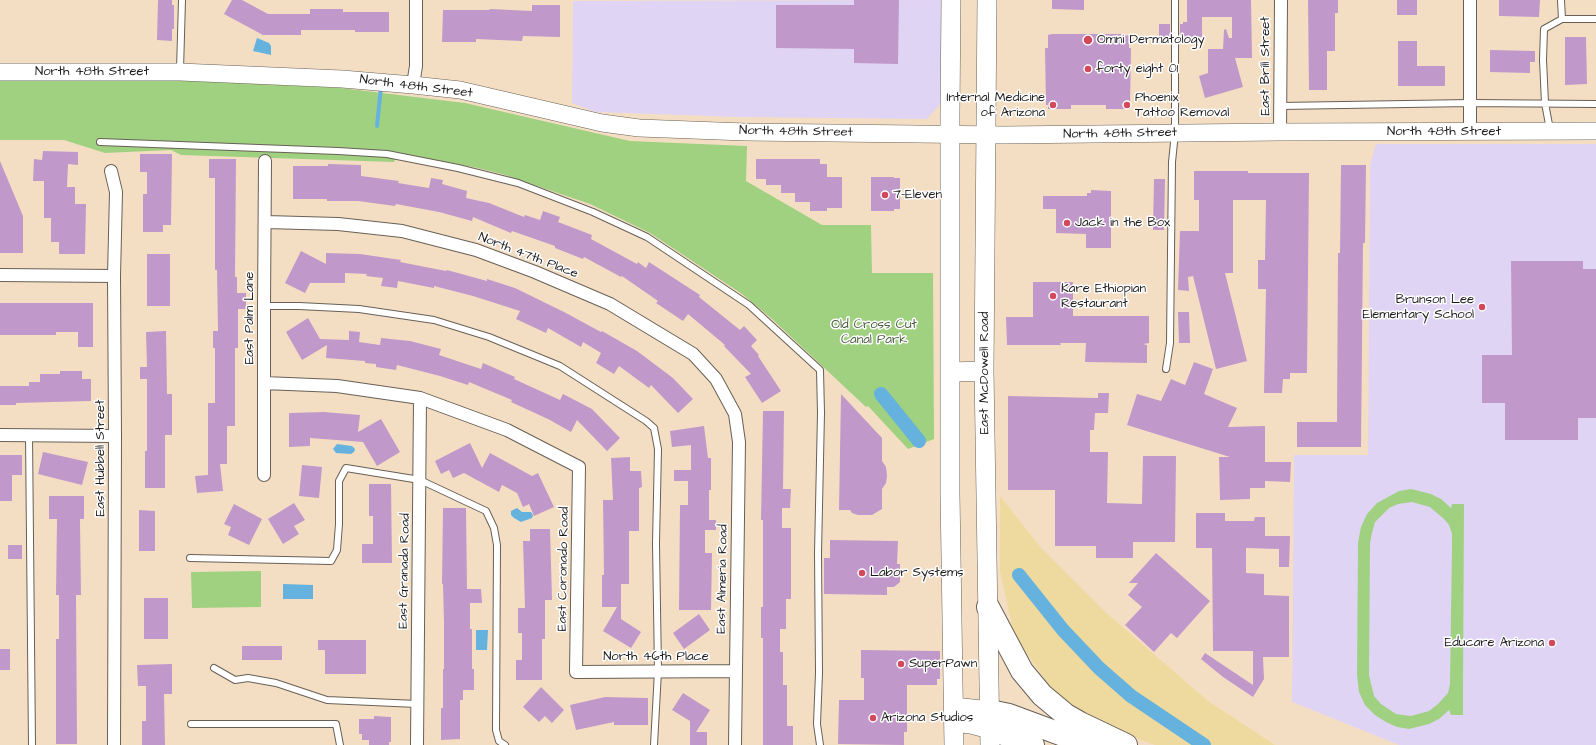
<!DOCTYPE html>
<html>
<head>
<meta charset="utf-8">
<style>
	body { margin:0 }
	canvas { display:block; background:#f4dec3 }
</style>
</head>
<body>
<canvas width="1596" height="745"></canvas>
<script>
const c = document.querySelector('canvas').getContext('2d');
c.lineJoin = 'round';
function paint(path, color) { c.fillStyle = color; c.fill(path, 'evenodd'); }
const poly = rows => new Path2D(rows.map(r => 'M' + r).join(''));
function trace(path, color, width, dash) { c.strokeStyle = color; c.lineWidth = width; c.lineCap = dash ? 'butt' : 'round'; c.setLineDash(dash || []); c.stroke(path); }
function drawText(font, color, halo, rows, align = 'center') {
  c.font = font + ' "Architects Daughter",sans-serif'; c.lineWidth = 3; c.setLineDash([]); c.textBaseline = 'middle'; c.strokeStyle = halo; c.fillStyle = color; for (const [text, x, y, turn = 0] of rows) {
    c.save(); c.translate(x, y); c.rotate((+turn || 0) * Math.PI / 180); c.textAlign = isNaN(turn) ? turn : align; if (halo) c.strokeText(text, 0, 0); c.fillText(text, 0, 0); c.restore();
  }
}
const built = poly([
	[942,0,941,103,927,119,740,117,595,112,572,103,573,1],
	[1376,144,1596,144,1596,745,1399,745,1292,702,1294,455,1368,455,1370,165]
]);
const green = poly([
	[0,80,178,80,341,88,465,103,630,141,747,146,746,181,822,225,871,225,872,273,933,273,934,439,908,449,868,406,866,407,772,319,742,294,650,233,590,204,502,174,473,167,398,153,394,162,181,155,171,150,105,153,64,140,0,140],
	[1411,489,1431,494,1441,499,1451,508,1452,504,1464,504,1463,693,1463,715,1451,715,1449,710,1439,719,1429,724,1409,729,1397,727,1386,722,1375,715,1365,705,1359,692,1357,675,1358,543,1361,527,1367,514,1377,503,1399,491],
	[1412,502,1430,507,1444,519,1449,525,1452,534,1452,545,1450,684,1448,693,1438,704,1429,711,1411,716,1396,714,1381,704,1374,696,1369,675,1370,543,1372,533,1375,522,1389,508,1398,504],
	[261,571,261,607,192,608,191,572]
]);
const sand = poly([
	[1000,496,1042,549,1103,610,1208,701,1275,745,1155,745,1092,722,1051,688,1014,635,1000,571]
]);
const water = poly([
	[257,38,269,43,271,46,271,55,253,51],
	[337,444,352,446,355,449,354,452,351,454,336,453,333,449],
	[517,508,522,512,531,512,533,515,532,518,521,522,514,518,511,515,511,511],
	[283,584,313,585,313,599,283,599],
	[476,630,488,630,487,650,476,650]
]);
const stream = poly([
	[377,126,381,87]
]);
const canal = poly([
	[881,394,919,441],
	[1019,575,1063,630,1099,668,1131,696,1204,745]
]);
const building = poly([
	[158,0,172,0,172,5,174,5,174,29,172,29,172,41,157,40],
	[232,0,242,0,268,14,310,14,310,9,343,9,343,12,389,12,389,32,355,32,355,30,301,30,301,35,263,35,224,14],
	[854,0,899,0,898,64,854,63,854,49,776,48,776,5,854,5],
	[1052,0,1084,0,1084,10,1052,9],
	[1187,0,1251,0,1252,58,1235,58,1243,87,1205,98,1199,76,1208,73,1208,49,1223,49,1224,30,1226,29,1229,38,1232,38,1232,17,1202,17,1202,37,1180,37,1180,24,1183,24,1183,22,1187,22],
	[1308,0,1338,0,1338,13,1335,13,1335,51,1327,51,1327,90,1309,90],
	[1397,0,1417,0,1417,15,1397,15],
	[1499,0,1540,0,1539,17,1499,16],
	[532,5,560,5,560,37,523,36,522,41,476,39,476,42,442,42,443,10,489,10,490,9,532,11],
	[1159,24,1170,24,1170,37,1159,37],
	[1052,34,1125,34,1125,36,1129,35,1129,48,1131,48,1130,105,1129,105,1129,109,1106,109,1106,105,1071,105,1071,109,1048,109,1048,105,1046,105,1045,48,1048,48,1048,35],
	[1565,37,1586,37,1587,84,1565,85],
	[1398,41,1417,41,1417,66,1445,66,1445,86,1398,86],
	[1490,50,1535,51,1535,62,1530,62,1530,73,1490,72],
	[43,151,78,152,78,165,68,164,67,187,75,187,75,204,86,204,85,254,59,254,59,242,51,242,51,218,44,218,44,181,33,181,34,159,42,160],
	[140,154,172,154,171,225,163,225,163,232,143,232,143,194,147,194,147,172,140,172],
	[209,159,236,159,235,277,237,277,237,293,246,293,246,309,238,309,238,348,235,348,235,426,227,426,227,464,220,464,223,491,197,493,195,476,208,475,208,403,215,403,215,348,213,348,213,331,218,331,217,270,215,270,215,178,209,178],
	[756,159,820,159,820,164,827,164,827,177,842,177,842,208,827,208,827,211,810,211,810,202,795,202,795,193,781,193,781,185,766,185,766,179,756,179],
	[0,161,23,216,23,253,0,253],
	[328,164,361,165,361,176,399,181,398,183,429,188,431,178,443,180,442,184,467,191,466,198,489,203,524,217,525,215,540,220,543,211,560,217,558,222,592,235,591,239,637,264,638,262,646,268,649,262,700,295,699,297,740,330,744,326,757,340,751,346,759,355,758,356,781,391,762,403,745,377,751,374,724,346,725,345,688,314,683,321,656,303,658,301,622,276,621,277,584,257,583,259,555,248,555,246,512,231,511,233,473,217,472,221,439,212,396,204,395,206,358,201,327,201,327,199,293,199,293,166,328,166],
	[1341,165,1366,165,1365,243,1363,243,1361,447,1297,447,1297,422,1337,422,1338,253,1340,253],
	[1194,171,1248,171,1248,173,1309,173,1307,373,1290,373,1290,379,1283,379,1282,393,1264,393,1266,289,1258,289,1258,260,1265,260,1266,200,1233,200,1233,273,1225,273,1247,361,1216,369,1193,276,1188,277,1189,291,1178,290,1180,231,1199,231,1199,200,1194,200],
	[871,177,894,177,894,178,900,178,900,209,894,209,894,211,871,211],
	[1154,179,1165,179,1164,230,1153,230],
	[1091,190,1111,191,1111,248,1086,248,1086,234,1056,233,1056,209,1043,209,1043,196,1087,196,1087,193,1091,193],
	[301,251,326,264,326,253,360,254,401,260,400,262,446,271,447,270,487,281,487,279,515,288,564,312,601,332,602,331,637,351,673,378,693,399,678,413,651,385,649,388,619,366,614,374,596,363,601,353,583,342,581,347,548,328,546,333,516,319,520,311,473,296,434,286,434,288,398,281,397,288,381,286,383,278,366,276,367,274,345,273,345,283,310,283,305,293,285,283],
	[147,254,170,254,170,306,147,306],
	[1511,261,1583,261,1583,269,1596,269,1596,418,1578,418,1578,440,1505,440,1505,403,1482,403,1482,355,1512,355],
	[1033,282,1073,282,1073,316,1149,316,1149,343,1143,344,1147,345,1147,363,1085,362,1086,343,1060,343,1061,345,1007,345,1006,317,1033,317],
	[0,303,93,303,93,347,78,347,78,332,56,332,56,335,0,335],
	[1178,312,1189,312,1190,343,1179,343],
	[308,318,320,339,349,340,349,331,360,332,359,342,380,345,381,338,410,341,441,349,439,355,481,369,483,363,515,377,514,379,560,400,563,394,592,409,620,438,607,451,577,420,571,432,550,420,511,402,512,400,469,382,468,385,440,376,397,365,396,370,376,367,376,364,365,363,365,361,326,358,327,345,302,360,286,332],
	[166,331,167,394,172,394,172,435,165,435,165,488,145,488,145,451,147,451,147,379,140,379,140,367,147,367,146,332],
	[1194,362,1213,369,1204,394,1237,408,1228,427,1265,426,1265,462,1291,462,1290,482,1265,481,1265,488,1250,488,1250,499,1220,500,1219,457,1230,457,1127,425,1137,394,1161,401,1171,379,1185,385],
	[60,371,82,371,82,379,91,379,91,401,16,403,16,405,0,405,0,386,29,386,29,382,40,382,40,374,60,374],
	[1098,393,1109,393,1108,413,1095,413,1094,430,1090,430,1090,452,1108,452,1107,503,1142,504,1143,456,1176,456,1175,542,1133,542,1133,558,1096,558,1096,546,1055,546,1055,490,1008,490,1008,396,1098,398],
	[841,394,882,438,882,461,886,467,887,476,886,483,882,489,882,509,872,515,858,515,852,513,850,510,839,510],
	[763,411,784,411,783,489,791,489,790,508,782,508,782,528,791,528,791,599,786,599,786,629,780,629,780,652,783,652,783,685,787,685,787,726,793,726,793,745,763,745,763,638,761,638,761,607,763,607,763,520,761,520],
	[324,412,360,415,358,432,381,419,400,452,377,466,363,442,310,438,310,446,289,447,289,413],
	[704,426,708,458,711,458,711,490,709,490,709,520,716,520,716,530,705,530,705,553,712,553,711,610,679,610,680,505,688,505,688,481,674,481,674,470,691,470,691,445,672,447,670,431],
	[470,443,482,468,490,453,532,476,538,473,554,507,534,516,529,504,523,507,517,493,502,485,499,492,464,473,453,478,449,470,441,474,435,461],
	[43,452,88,462,82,485,38,474],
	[0,455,22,455,22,475,12,475,12,501,0,501],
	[630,457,630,471,641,471,642,487,639,488,639,531,629,531,629,584,621,584,621,619,641,632,631,648,603,631,617,607,602,607,602,575,604,575,603,500,613,500,611,458],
	[302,465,322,467,319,498,299,496],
	[369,484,391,484,392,563,362,563,362,544,373,544,373,516,369,516],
	[49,496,84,496,84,519,80,519,81,595,76,595,77,744,56,744,56,639,59,639,59,595,56,595,57,519,49,519],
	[294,503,305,520,294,526,299,534,283,544,268,519],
	[234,504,262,519,249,545,228,535,231,527,224,524],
	[443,508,466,508,467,589,481,589,482,603,470,603,470,629,472,629,472,669,474,669,474,690,463,690,463,700,460,700,460,739,441,740,441,708,443,708,443,669,444,669,444,622,443,584,442,584],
	[139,510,155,511,155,551,139,551],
	[1196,513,1225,513,1225,521,1254,521,1255,517,1265,517,1265,536,1290,536,1289,567,1279,567,1279,549,1246,548,1246,573,1264,574,1264,595,1289,596,1289,657,1263,657,1264,679,1253,697,1223,677,1201,659,1205,653,1253,685,1253,651,1213,651,1212,548,1196,548],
	[530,529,550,529,552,600,545,600,545,639,542,639,542,680,516,680,516,660,522,660,522,633,518,633,518,608,525,608,523,541,530,541],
	[830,540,898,541,897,564,900,564,900,582,894,587,887,587,887,595,824,594,824,558,830,558],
	[8,545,22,545,22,559,8,559],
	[1156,553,1210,601,1177,638,1171,633,1154,652,1125,625,1142,607,1128,595,1138,583,1129,583],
	[144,598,168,598,168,639,144,639],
	[699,614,710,630,684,649,673,633],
	[318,640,366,640,366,674,325,674,325,650,318,650],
	[242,646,282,646,282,660,242,660],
	[0,649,10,649,10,670,0,670],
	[861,650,940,651,940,679,937,679,937,685,907,685,907,732,904,732,904,745,838,744,839,700,864,700,864,678,861,678],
	[172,664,172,694,164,694,165,745,142,745,142,721,146,721,146,686,138,686,137,665],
	[541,687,564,710,552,723,545,716,539,722,523,707],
	[683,693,710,710,696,732,707,732,707,745,690,745,690,721,672,710],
	[605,697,648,698,648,725,614,725,614,722,576,730,570,705],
	[374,716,391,717,391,742,389,742,389,745,369,745,369,740,362,740,362,734,359,734,359,719,374,719]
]);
const lane = poly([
	[1561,0,1562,19,1596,19],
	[180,70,182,0],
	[1280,106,1470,103,1596,104],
	[1550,130,1545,103,1543,60,1544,29,1562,19],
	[100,142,338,151,387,154,458,168,518,183,593,212,647,237,749,305,820,370,821,413,818,553,819,673,817,724,820,745],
	[264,306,299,306,359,309,434,320,489,337,560,366,646,421,654,428,658,449,656,543,658,671,654,745],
	[1166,369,1170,343,1172,162,1175,133,1175,0],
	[29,435,32,745],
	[190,558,331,561,337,550,339,524,339,481,346,468,420,480,486,511,494,528,497,545,496,730,499,741,505,745],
	[214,668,235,680,248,678,276,683,327,700,417,704],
	[191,724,336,724,340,745]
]);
const street = poly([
	[1470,0,1470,132],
	[413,85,416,66,416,0],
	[1280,132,1281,0],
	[111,171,116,192,114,276,115,436,114,745],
	[266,222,338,224,402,231,476,250,535,272,610,304,693,354,716,379,735,414,739,442,735,745],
	[0,275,114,276],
	[264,383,337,386,420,398,507,430,579,467,576,672,735,671],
	[0,435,115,436],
	[264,475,264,306,265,161],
	[417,745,420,398]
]);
const secondary = poly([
	[0,72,180,72,342,79,413,85,460,90,602,123,639,128,745,132,1003,135,1280,132,1596,131]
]);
const primary = poly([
	[951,0,950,113,950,494,954,745],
	[987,0,984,371,990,745],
	[950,372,984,371],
	[954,707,990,711],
	[954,722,971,724,990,729]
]);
const highway = poly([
	[988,607,1022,671,1042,695,1066,715,1080,723,1126,745],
	[990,711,1009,715,1090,745],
	[990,729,1033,745]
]);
const markers = [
	[1088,40,5,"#d1495b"],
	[1088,69,4,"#d1495b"],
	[1053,105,4,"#d1495b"],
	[1127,105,4,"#d1495b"],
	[885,195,4,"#d1495b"],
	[1067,223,4,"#d1495b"],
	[1053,296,4,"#d1495b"],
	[1482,307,4,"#d1495b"],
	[862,573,4,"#d1495b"],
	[1552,643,4,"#d1495b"],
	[901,664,4,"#d1495b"],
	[873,718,4,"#d1495b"]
];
const poiNames = [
	["Omni Dermatology",1097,40],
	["forty eight 01",1096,69],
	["Internal Medicine",1045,98,"right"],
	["of Arizona",1045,113,"right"],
	["Phoenix",1135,98],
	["Tattoo Removal",1135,113],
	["7-Eleven",893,195],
	["Jack in the Box",1075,223],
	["Kare Ethiopian",1061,289],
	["Restaurant",1061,304],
	["Brunson Lee",1474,300,"right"],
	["Elementary School",1474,315,"right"],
	["Labor Systems",870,573],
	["Educare Arizona",1544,643,"right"],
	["SuperPawn",909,664],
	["Arizona Studios",881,718]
];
const streetNames = [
	["East Brill Street",1266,66,-90],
	["North 48th Street",92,72],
	["North 48th Street",416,87,7],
	["North 48th Street",796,132,1],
	["North 48th Street",1444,132],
	["North 48th Street",1120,134,-1],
	["North 47th Place",528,256,21],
	["East Palm Lane",250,318,-90],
	["East McDowell Road",985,373,-90],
	["East Hubbell Street",101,458,-90],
	["East Coronado Road",564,569,-89],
	["East Granada Road",405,571,-89],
	["East Almeria Road",723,579,-89],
	["North 46th Place",656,657]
];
const parkNames = [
	["Old Cross Cut",874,325],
	["Canal Park",874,340]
];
paint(built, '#e0d4f4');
paint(green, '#a0d180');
paint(sand, '#eeda9e');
paint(water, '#66b2df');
trace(stream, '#66b2df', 4);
trace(canal, '#66b2df', 14);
paint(building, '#c198ca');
trace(lane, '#686056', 8);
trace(street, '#686056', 14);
trace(secondary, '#686056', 18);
trace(primary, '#686056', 20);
trace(highway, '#686056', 24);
trace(lane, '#fff', 6);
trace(street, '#fff', 12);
trace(secondary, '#fff', 17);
trace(primary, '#fff', 19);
trace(highway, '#fff', 22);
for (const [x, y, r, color] of markers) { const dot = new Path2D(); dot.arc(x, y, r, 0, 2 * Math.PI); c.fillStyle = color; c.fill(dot); trace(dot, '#fff', 1.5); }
drawText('13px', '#1c1c1c', '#fff', poiNames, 'left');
drawText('13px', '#1c1c1c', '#fff', streetNames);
drawText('13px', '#4a5b3f', '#fff', parkNames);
</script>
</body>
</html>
